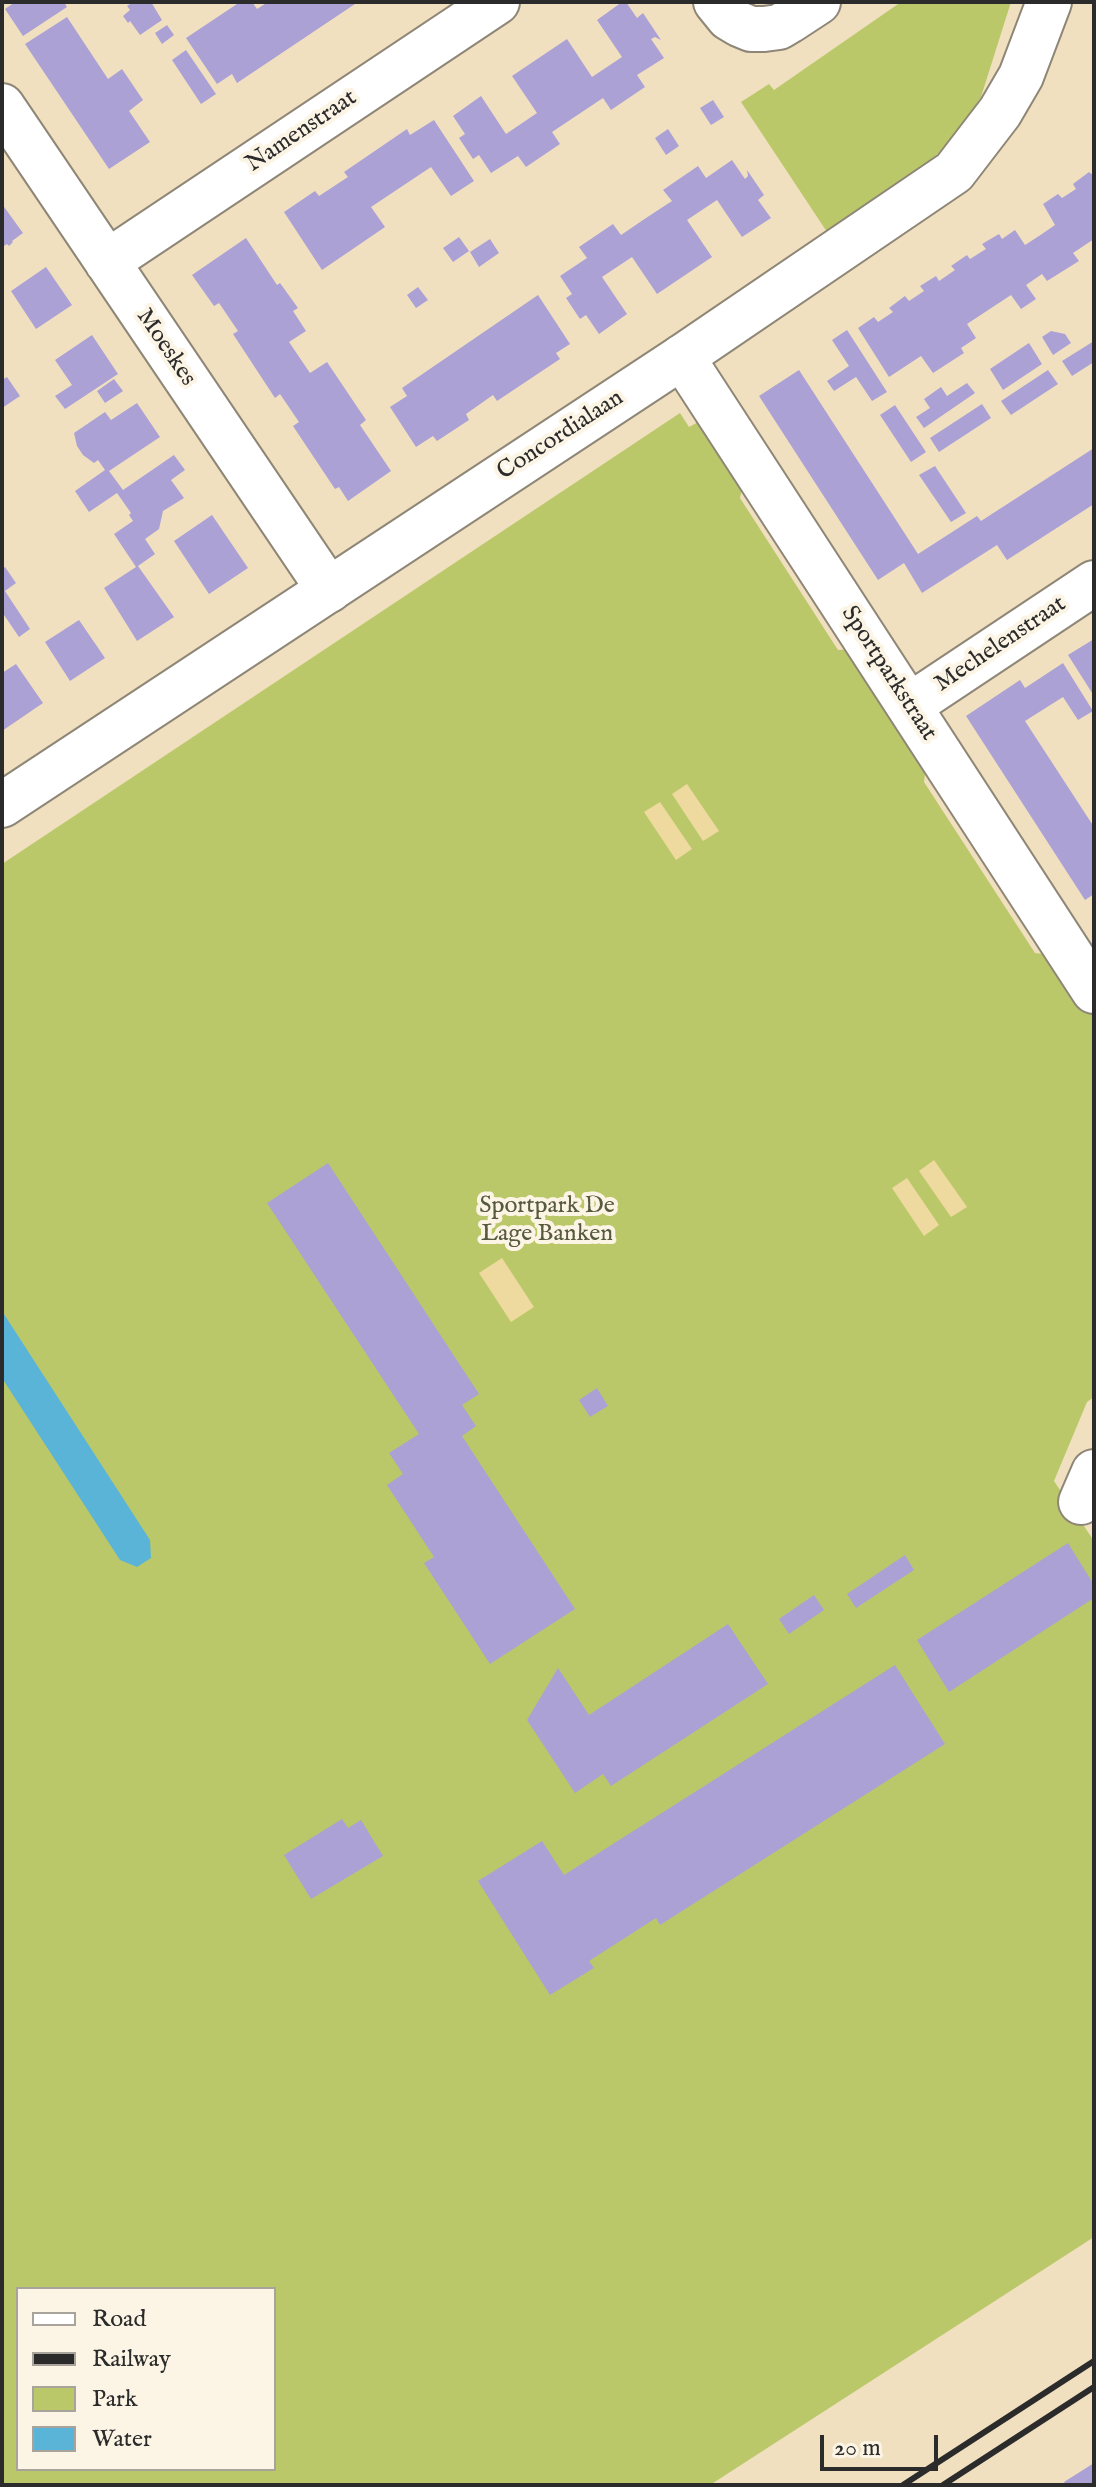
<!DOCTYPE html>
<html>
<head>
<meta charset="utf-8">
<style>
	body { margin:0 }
	#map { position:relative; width:1096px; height:2487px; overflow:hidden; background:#f0e0c0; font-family:"IM FELL English",serif }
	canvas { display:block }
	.frame { position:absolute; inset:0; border:4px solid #2b2b2b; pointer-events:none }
	.legend { position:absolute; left:16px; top:2287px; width:260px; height:184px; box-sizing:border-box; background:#fcf5e5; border:2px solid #a8a49b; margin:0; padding:10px 14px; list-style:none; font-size:24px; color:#2b2b2b }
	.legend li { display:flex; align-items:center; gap:16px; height:40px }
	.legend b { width:40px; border:2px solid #a8a49b }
	.scale { position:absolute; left:820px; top:2435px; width:118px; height:36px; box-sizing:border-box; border:4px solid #2b2b2b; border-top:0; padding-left:10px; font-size:24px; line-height:28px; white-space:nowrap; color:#2b2b2b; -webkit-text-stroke:6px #fcf5e5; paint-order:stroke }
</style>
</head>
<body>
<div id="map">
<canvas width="1096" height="2487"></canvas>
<div class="frame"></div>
<ul class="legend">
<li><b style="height:10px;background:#fff"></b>Road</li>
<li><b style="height:10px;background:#2b2b2b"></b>Railway</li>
<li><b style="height:22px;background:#bbc86a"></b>Park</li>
<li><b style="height:22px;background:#5ab4d8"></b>Water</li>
</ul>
<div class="scale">20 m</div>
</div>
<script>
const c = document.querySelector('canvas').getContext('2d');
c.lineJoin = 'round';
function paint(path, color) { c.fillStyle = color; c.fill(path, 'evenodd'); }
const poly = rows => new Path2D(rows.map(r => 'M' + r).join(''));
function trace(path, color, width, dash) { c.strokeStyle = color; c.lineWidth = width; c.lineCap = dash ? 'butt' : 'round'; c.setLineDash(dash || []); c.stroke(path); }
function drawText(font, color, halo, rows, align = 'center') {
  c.font = font + ' "IM FELL English",serif'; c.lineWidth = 8; c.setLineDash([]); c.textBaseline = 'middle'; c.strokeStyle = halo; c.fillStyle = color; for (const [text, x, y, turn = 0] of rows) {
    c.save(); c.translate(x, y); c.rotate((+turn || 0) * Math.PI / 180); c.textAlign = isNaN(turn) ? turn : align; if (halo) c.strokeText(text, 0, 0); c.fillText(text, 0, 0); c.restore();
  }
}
const green = poly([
	[901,2,1011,2,981,97,955,138,914,175,829,235,741,102,769,84,774,90],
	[680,413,689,427,702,420,746,472,740,498,838,650,857,649,927,758,924,782,1035,953,1054,955,1094,1016,1094,1397,1087,1402,1054,1481,1094,1541,1094,2237,710,2485,2,2485,2,864],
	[18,2289,274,2289,274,2469,18,2469]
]);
const sand = poly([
	[687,784,719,831,703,841,672,794],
	[660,802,692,849,676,860,644,812],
	[934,1160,967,1207,951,1217,919,1171],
	[907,1178,939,1225,924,1236,892,1188],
	[502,1258,534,1307,511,1322,479,1273]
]);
const water = poly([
	[2,1311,150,1540,151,1558,137,1567,120,1560,2,1378]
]);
const building = poly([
	[15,2,64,2,67,7,23,36,5,9],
	[133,2,151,2,162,20,140,35,130,21,128,23,123,16,130,10,127,6],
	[240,2,252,2,257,9,268,2,358,2,237,83,232,74,217,84,186,38],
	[622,2,626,2,637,18,643,13,661,40,655,37,651,39,664,58,637,75,645,87,611,110,603,98,552,132,560,144,526,167,518,156,491,173,479,155,473,159,459,138,465,134,453,116,481,96,506,134,537,113,512,76,567,39,592,77,622,57,597,20],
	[67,17,108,79,122,69,143,100,129,111,150,142,109,169,25,44],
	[167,25,174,35,162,44,155,33],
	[186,50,216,94,201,104,172,60],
	[713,100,724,117,711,125,700,108],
	[434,120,474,181,451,196,431,167,371,207,385,227,322,270,284,212,315,191,319,196,348,177,344,172,407,129,410,135],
	[668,129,679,146,666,155,655,138],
	[732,160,745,179,748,176,747,170,764,195,758,200,771,218,742,237,717,200,687,220,712,257,657,294,632,257,602,277,627,314,599,334,586,315,580,319,566,298,572,294,560,276,587,258,579,247,613,224,621,235,646,218,672,201,663,190,698,166,706,178],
	[1089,172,1094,176,1094,239,1073,253,1079,261,1047,281,1042,274,1026,285,1036,299,1021,309,1011,295,967,324,976,338,961,348,964,353,933,373,921,356,889,377,858,328,874,317,878,322,893,312,889,308,905,296,909,301,924,291,920,286,936,276,939,281,955,270,951,266,967,255,970,259,986,249,982,244,999,234,1002,239,1015,230,1025,245,1039,236,1055,225,1043,204,1058,194,1062,198,1076,189,1073,184],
	[2,204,23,233,12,241,13,242,9,246,7,244,2,247],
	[459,237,469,251,453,262,443,248],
	[246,238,277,285,280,283,298,308,293,311,306,331,289,342,310,373,327,362,366,420,360,425,391,471,348,501,339,487,335,489,293,426,299,422,280,394,275,398,233,334,238,331,219,303,214,306,192,275],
	[490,239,499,253,479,267,470,252],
	[46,267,72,305,36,329,11,291],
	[418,287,428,300,416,308,407,295],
	[538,295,570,344,556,353,560,359,497,401,493,395,466,414,469,420,437,441,433,436,416,447,390,407,407,396,402,388],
	[847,330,887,392,872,401,856,377,834,391,827,381,849,366,832,340],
	[1051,331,1065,334,1071,343,1053,355,1042,337],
	[92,335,118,374,65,409,55,396,72,385,55,360],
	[1094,341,1094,362,1072,376,1062,361],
	[1029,343,1042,364,1003,390,990,369],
	[799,370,918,554,977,516,981,521,1094,448,1094,504,1007,560,997,545,922,593,904,563,878,580,759,396],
	[1048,370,1058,384,1011,415,1001,401],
	[7,377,20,396,2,408,2,380],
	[114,379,123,391,105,403,97,391],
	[967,383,975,393,924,428,916,417,930,408,924,399,941,387,947,396],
	[137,403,160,437,109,471,123,490,174,455,185,470,171,480,184,498,163,511,159,529,145,539,155,554,138,566,174,617,137,641,104,588,136,567,114,534,133,521,129,515,131,513,117,493,89,512,75,491,105,470,98,460,94,463,83,455,77,446,74,433,105,412,111,420],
	[982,404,991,418,939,452,930,438],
	[895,405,926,452,911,462,880,415],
	[935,466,966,513,951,522,919,475],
	[212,515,248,568,209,594,174,541],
	[5,567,16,583,5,591,30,629,19,637,2,612,2,569],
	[79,620,105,658,70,681,45,642],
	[1094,639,1094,696,1068,655],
	[1063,663,1093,711,1078,720,1063,697,1025,721,1094,827,1094,894,1085,900,966,716,1020,680,1025,688],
	[16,664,43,703,2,731,2,673],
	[328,1163,479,1394,462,1405,476,1426,462,1436,575,1609,490,1664,424,1563,434,1557,387,1485,403,1474,389,1453,419,1434,267,1203],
	[597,1388,608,1406,590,1417,579,1400],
	[1068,1543,1094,1585,1094,1598,949,1692,917,1640],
	[905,1555,914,1570,856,1608,847,1594],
	[814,1595,824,1610,789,1634,779,1619],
	[728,1624,768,1684,611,1786,603,1774,575,1793,527,1720,558,1668,589,1715],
	[895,1665,945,1744,660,1925,656,1918,589,1961,594,1968,550,1995,478,1881,542,1841,564,1875],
	[342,1819,348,1828,361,1820,383,1856,311,1899,284,1855],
	[1094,2463,1094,2485,1066,2485,1064,2482]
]);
const minor = poly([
	[716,2,729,18,739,24,751,29,764,29,779,27,789,21,818,2],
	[2,106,329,590],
	[107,262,497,2],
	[682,357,1094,991],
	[909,706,1094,583],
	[1081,1502,1094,1472]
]);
const tertiary = poly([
	[2,805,682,357,954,172,1000,112,1021,76,1049,2]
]);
const rail = poly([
	[903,2485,1094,2361],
	[943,2485,1094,2387]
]);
const streetNames = [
	["Namenstraat",302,132,-34],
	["Moeskes",165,348,56],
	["Concordialaan",561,436,-33],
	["Mechelenstraat",1001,645,-34],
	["Sportparkstraat",888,674,57]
];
const parkNames = [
	["Sportpark De",547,1207],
	["Lage Banken",547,1235]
];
paint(green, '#bbc86a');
paint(sand, '#eeda9e');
paint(water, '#5ab4d8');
paint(building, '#aba1d5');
trace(minor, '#8e8676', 48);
trace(tertiary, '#8e8676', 48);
trace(minor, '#fff', 44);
trace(tertiary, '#fff', 44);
trace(rail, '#2b2b2b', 6);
drawText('24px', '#2b2b2b', '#fcf5e5', streetNames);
drawText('24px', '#565a3e', '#fcf5e5', parkNames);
</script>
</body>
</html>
